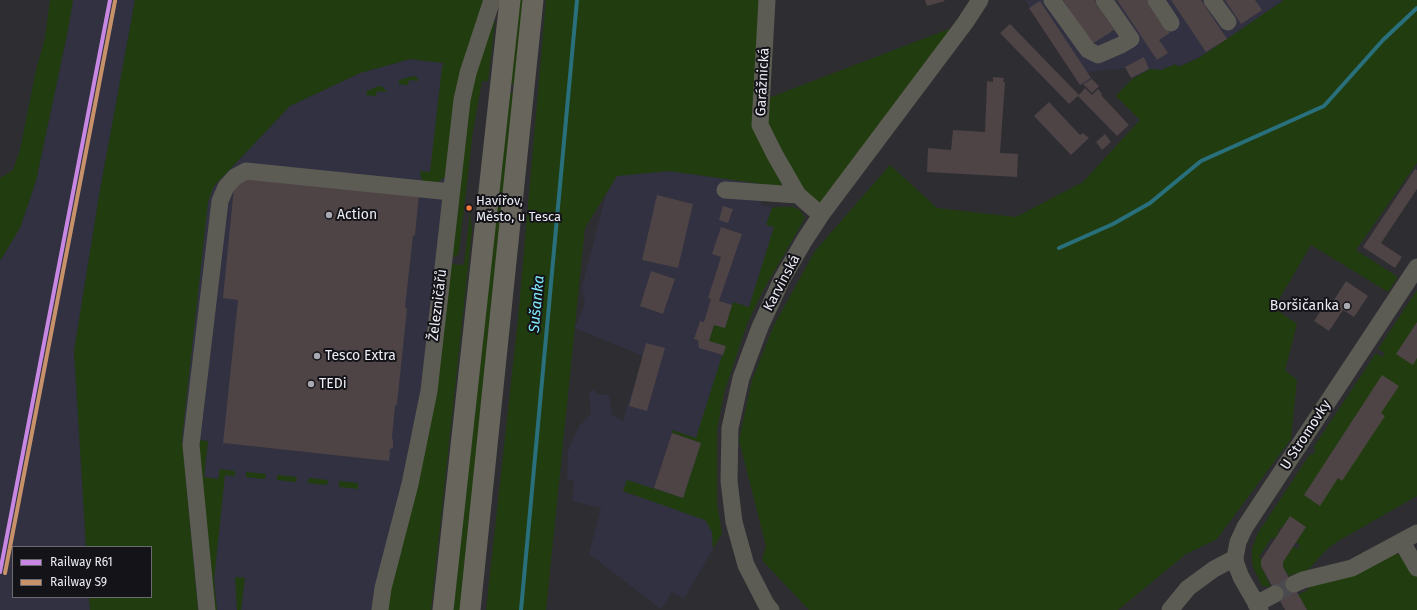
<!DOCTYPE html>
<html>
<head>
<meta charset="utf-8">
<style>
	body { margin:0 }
	#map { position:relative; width:1417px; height:610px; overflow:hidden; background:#2d2d32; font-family:"Fira Sans",sans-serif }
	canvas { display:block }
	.legend { position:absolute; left:12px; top:546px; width:140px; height:52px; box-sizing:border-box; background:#131318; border:1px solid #6a6a70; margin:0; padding:5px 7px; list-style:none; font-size:12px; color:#ecedf5 }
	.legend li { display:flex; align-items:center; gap:8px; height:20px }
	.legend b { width:20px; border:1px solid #6a6a70 }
</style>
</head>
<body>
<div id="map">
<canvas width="1417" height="610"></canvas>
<ul class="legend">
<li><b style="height:5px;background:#c787e3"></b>Railway R61</li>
<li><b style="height:5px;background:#c7916a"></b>Railway S9</li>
</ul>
</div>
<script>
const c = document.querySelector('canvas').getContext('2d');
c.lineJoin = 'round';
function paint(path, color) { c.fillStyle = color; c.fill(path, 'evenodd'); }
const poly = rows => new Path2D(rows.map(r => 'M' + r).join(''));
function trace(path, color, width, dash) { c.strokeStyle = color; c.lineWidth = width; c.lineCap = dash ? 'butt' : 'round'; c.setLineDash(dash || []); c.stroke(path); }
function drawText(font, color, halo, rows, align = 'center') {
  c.font = font + ' "Fira Sans",sans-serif'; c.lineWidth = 4; c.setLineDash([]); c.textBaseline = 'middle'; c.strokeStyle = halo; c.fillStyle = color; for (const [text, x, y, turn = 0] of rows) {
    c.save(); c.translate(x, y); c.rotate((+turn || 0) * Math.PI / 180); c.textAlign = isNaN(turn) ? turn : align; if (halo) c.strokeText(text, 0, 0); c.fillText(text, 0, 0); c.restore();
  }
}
const built = poly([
	[73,0,135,0,100,190,74,351,86,547,13,547,13,597,89,597,90,610,0,610,0,261,20,228,36,181,68,30],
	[1025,0,1284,0,1207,53,1178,67,1176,64,1161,70,1150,69,1132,79,1125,68,1088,72,1092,79,1081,86],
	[410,59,476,67,385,610,191,610,171,473,196,205,290,106,360,73],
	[669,171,765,184,761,205,803,214,805,218,763,291,747,324,724,393,717,430,717,503,722,533,684,599,672,592,661,609,589,554,601,508,572,501,574,482,567,478,568,451,579,426,591,414,589,392,594,390,598,395,609,395,612,415,623,421,643,356,575,328,585,304,582,287,606,194,617,175]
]);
const green = poly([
	[50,0,73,0,68,30,36,181,20,228,0,261,0,178,13,170,20,150,36,70,45,38],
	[135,0,486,0,448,170,444,178,438,182,427,182,422,180,420,173,420,171,430,172,442,67,444,63,410,59,360,73,290,106,214,186,208,202,182,439,198,610,90,610,89,597,151,597,151,547,86,547,74,351,100,190],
	[517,0,525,0,516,84,509,83],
	[546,0,761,0,757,136,783,187,669,171,617,176,585,228,546,610,486,610,518,319],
	[1284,0,1417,0,1417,163,1356,250,1398,277,1388,292,1311,245,1274,308,1297,324,1285,370,1297,380,1291,439,1217,539,1186,554,1118,610,809,610,762,560,766,546,739,440,752,380,774,325,815,251,890,165,937,208,1016,217,1083,182,1140,120,1116,96,1132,79,1150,69,1161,70,1176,64,1178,67,1199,58],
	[493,20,495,22,488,81,482,81,473,131,459,252,457,256,455,257,449,256,467,100],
	[954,27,821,208,804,194,766,125,766,99],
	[414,76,417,77,418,81,409,80,408,85,399,84,399,80],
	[379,86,383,87,387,92,377,91,376,96,366,95,367,91],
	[507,93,516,94,461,610,451,610],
	[780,207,793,207,800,210,805,218,763,291,747,324,724,393,717,430,717,503,722,533,713,549,712,532,705,520,623,491,627,480,683,498,701,443,672,433,672,430,696,438,725,346,709,341,714,325,725,328,733,302,749,307,774,227,766,225,772,208],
	[470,211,472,231,431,610,384,610,448,264,464,265],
	[1417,290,1417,496,1340,540,1327,549,1311,567,1301,576,1296,573,1289,576,1283,567,1283,562,1293,547,1298,549,1300,545,1296,542,1306,527,1290,517,1282,528,1281,527,1278,531,1279,532,1275,539,1272,537,1259,557,1262,559,1261,566,1271,587,1262,586,1253,567,1252,558,1252,549,1258,533,1310,454,1312,455,1316,450,1313,448,1376,353,1382,357,1385,353,1378,349],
	[199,440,208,441,204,477,218,479,220,469,235,471,235,476,225,475,214,580,217,610,213,610,200,476],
	[246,472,266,474,265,479,246,477],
	[277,475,297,477,296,482,277,480],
	[309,478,328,480,327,485,308,483],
	[339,481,358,483,358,489,339,487],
	[1394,553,1402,556,1417,576,1417,610,1307,610,1298,595,1309,589,1307,583],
	[235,577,245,578,241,610,237,610]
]);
const stream = poly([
	[1059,248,1113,224,1150,203,1201,161,1324,106,1383,40,1417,8],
	[521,610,577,0]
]);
const building = poly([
	[925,0,944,0,945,1,927,6],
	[1063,0,1094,0,1114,30,1092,44],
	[1117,0,1148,0,1170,33,1159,40,1168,53,1157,60],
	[1171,0,1201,0,1227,39,1206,52],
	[1225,0,1255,0,1262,10,1241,24],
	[1040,1,1091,78,1080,85,1029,8],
	[1010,24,1079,95,1085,88,1092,95,1098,89,1102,94,1101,95,1129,125,1117,136,1078,96,1069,104,1000,33],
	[1144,57,1149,69,1131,78,1125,67],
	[993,77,1004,78,1003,82,1005,82,1000,153,1018,154,1017,177,927,172,928,148,951,150,953,130,985,132,987,81,993,82],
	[1092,79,1099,86,1092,93,1083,84],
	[1049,102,1080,135,1083,133,1089,138,1071,155,1034,116],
	[1105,134,1111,142,1102,150,1096,142],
	[1415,169,1417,170,1417,189,1381,243,1402,257,1395,268,1363,247],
	[246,178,419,194,415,235,413,236,405,307,407,309,397,404,395,406,392,438,393,441,393,448,390,449,389,461,223,443,238,300,223,298,234,187],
	[657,195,693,204,678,268,642,260],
	[723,206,733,209,728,223,719,220],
	[721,227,742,234,719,301,732,305,725,328,714,325,709,341,726,346,723,355,699,348,698,340,694,339,700,321,704,322,711,299,708,298,721,257,712,254],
	[651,271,675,279,663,314,640,306],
	[1346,281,1368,296,1354,317,1343,310,1329,331,1314,321,1328,300,1332,303],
	[1417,322,1417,358,1413,365,1396,354],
	[646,343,665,348,647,411,629,406],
	[1382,375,1399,386,1381,413,1385,416,1342,481,1338,478,1320,506,1304,495],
	[672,433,701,443,683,498,654,488],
	[1290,516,1306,527,1283,562,1283,567,1307,610,1285,610,1261,566,1261,560]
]);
const minorTunnel = poly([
	[1275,594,1294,584]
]);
const minor = poly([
	[767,0,760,125,775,155,798,195,821,215],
	[1052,0,1088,50,1098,55,1121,45,1131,39,1104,0],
	[1156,0,1171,23],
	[1212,0,1228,22],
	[725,190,798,195],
	[1402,542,1417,568],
	[1294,584,1303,580,1352,568,1417,533],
	[1256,604,1275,594],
	[207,610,191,445,220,201,226,187,235,177,246,171,451,192],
	[380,610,383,588,410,484,429,391,462,100,468,73,492,0],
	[771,610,766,604,746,565,734,522,729,481,730,428,741,378,760,327,782,279,804,241,821,215,965,23,980,0],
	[1170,610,1188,588,1214,569,1235,558],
	[1260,610,1241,577,1236,564,1235,558,1238,542,1245,527,1417,267]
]);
const major = poly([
	[443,610,510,0],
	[470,610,533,0]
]);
const rail1 = poly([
	[0,572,110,0]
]);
const rail2 = poly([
	[5,573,115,1]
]);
const markers = [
	[469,208,3.5,"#f6793e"],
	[329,215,4,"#a9aab1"],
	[1347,306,4,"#a9aab1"],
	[317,356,4,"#a9aab1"],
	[311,384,4,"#a9aab1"]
];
const busNames = [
	["Havířov,",476,201],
	["Město, u Tesca",476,217]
];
const streetNames = [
	["Garážnická",763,82,-87],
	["Karvinská",782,283,-62],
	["Železničářů",438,305,-83],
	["U Stromovky",1306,435,-57]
];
const poiNames = [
	["Action",337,215],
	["Boršičanka",1339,306,"right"],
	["Tesco Extra",325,356],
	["TEDi",319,384]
];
const waterNames = [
	["Sušanka",537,304,-85]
];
paint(built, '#313141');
paint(green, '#213d0f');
trace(stream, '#29707c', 4);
paint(building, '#4e4345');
trace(minorTunnel, '#4a4a4f', 17, [17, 8]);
trace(minor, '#5d5c54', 17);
trace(major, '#67655c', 21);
trace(rail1, '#c787e3', 4);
trace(rail2, '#c7916a', 4);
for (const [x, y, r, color] of markers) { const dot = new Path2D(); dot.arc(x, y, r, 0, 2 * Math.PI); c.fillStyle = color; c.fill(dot); trace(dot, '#131318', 1.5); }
drawText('13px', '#ecedf5', '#131318', busNames, 'left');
drawText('14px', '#ecedf5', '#131318', streetNames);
drawText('14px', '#ecedf5', '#131318', poiNames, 'left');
drawText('italic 15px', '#82ebfd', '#131318', waterNames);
</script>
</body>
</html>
